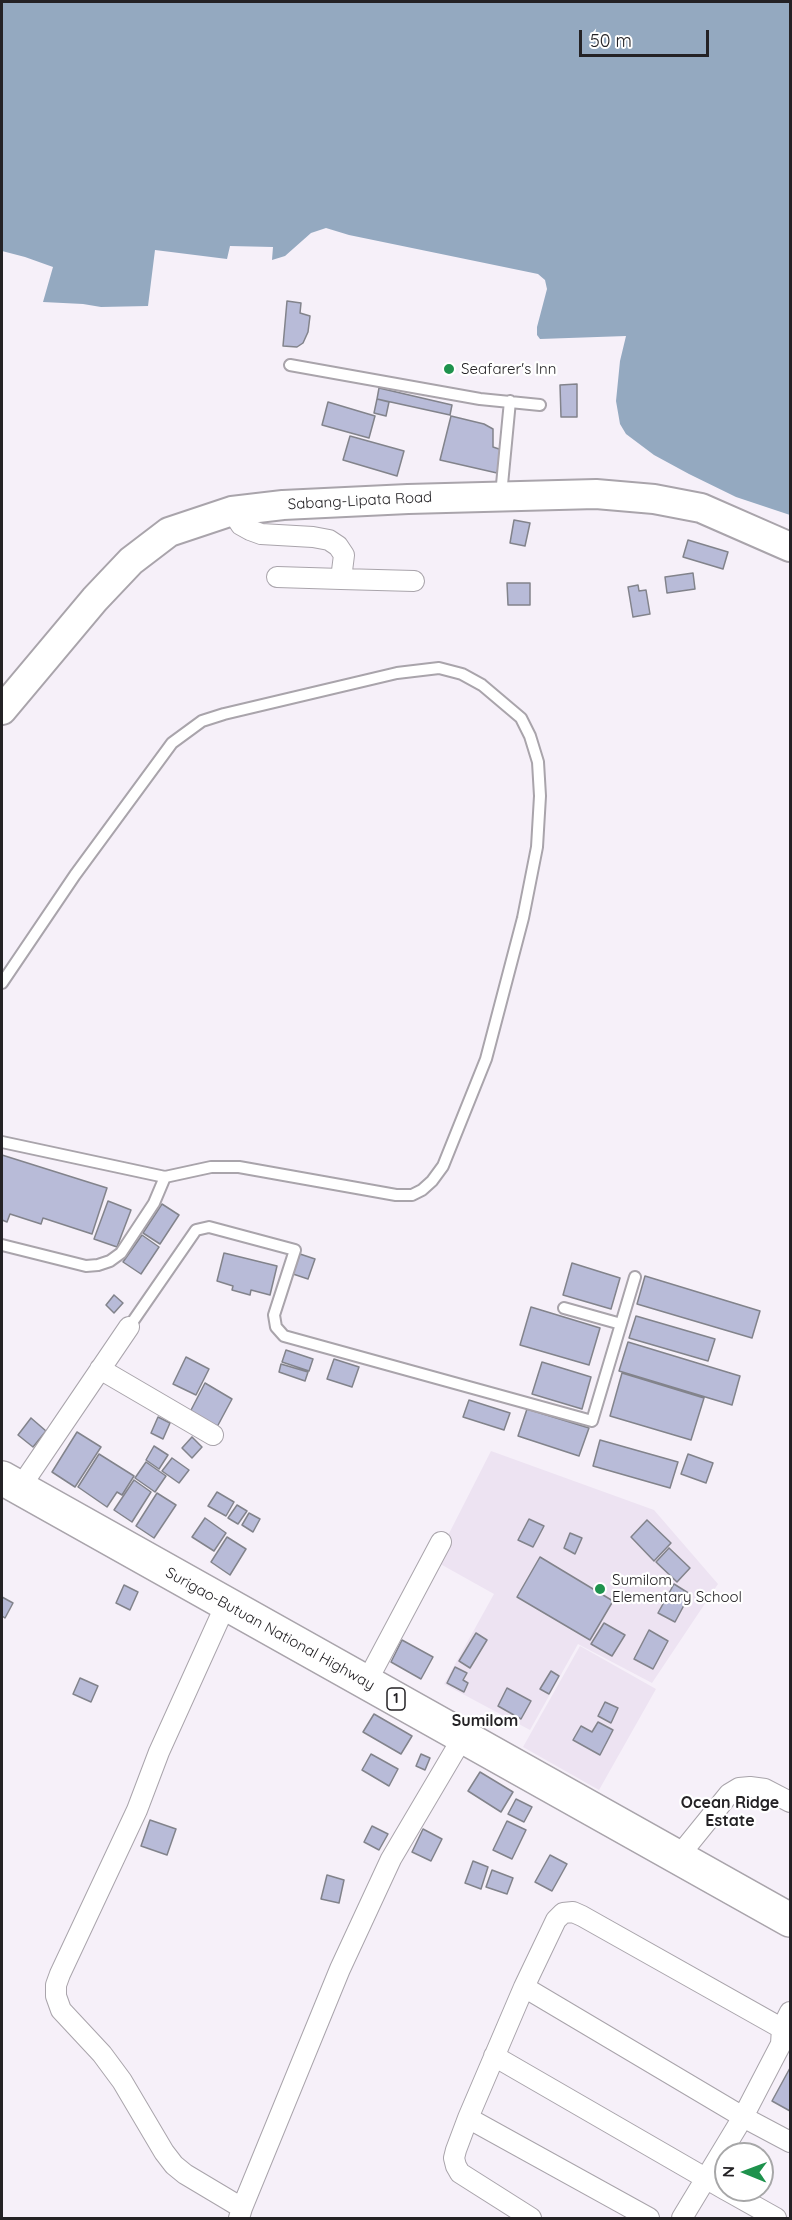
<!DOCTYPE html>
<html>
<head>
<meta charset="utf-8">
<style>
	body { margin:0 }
	#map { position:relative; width:792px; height:2220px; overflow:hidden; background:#f6f0f9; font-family:Quicksand,sans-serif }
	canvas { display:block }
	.frame { position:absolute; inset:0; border:3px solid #242225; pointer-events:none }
	.north { position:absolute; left:714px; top:2142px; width:60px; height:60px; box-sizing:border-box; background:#fff; border:2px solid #a7a7a8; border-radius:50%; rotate:271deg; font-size:16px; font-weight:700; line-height:24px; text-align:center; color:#242225 }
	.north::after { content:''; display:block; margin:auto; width:21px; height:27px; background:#1e924d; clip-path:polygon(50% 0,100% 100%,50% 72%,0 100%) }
	.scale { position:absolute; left:579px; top:30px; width:130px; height:27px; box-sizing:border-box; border:3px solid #242225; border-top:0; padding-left:8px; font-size:18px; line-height:21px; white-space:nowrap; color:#242225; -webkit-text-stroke:4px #fff; paint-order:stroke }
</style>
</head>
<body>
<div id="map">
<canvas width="792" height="2220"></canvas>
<div class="frame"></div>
<div class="north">N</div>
<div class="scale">50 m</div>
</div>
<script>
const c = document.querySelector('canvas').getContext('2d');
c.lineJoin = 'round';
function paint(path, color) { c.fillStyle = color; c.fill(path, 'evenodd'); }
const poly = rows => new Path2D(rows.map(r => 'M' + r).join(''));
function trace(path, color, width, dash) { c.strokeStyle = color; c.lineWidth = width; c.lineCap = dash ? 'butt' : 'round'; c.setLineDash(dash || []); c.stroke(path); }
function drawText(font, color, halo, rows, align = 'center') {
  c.font = font + ' Quicksand,sans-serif'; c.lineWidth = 4.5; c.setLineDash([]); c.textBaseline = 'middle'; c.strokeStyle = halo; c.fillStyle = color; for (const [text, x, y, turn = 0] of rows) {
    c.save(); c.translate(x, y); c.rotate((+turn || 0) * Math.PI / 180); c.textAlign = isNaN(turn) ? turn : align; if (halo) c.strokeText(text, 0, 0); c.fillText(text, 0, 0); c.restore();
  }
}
const built = poly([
	[491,1451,654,1510,718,1584,652,1683,578,1644,530,1730,444,1684,494,1594,435,1561],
	[580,1646,656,1689,599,1790,523,1747]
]);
const water = poly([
	[2,2,790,2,790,515,736,497,689,474,654,455,626,434,620,424,616,401,620,361,626,336,540,339,537,335,537,327,547,289,545,280,538,274,349,235,326,228,311,233,285,256,272,260,273,247,230,246,227,259,155,250,148,306,101,307,83,304,43,302,53,267,25,257,2,251]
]);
const building = poly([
	[287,301,301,303,300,313,310,316,308,332,303,343,297,347,283,346,287,301],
	[577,384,577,417,561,417,560,385,577,384],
	[379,388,452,405,450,415,377,399,379,388],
	[377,399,389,402,386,416,374,413,377,399],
	[328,402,375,416,369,438,322,425,328,402],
	[451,416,484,424,493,429,493,447,502,450,497,473,440,460,451,416],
	[350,436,404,451,397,476,343,460,350,436],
	[514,520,530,523,525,546,510,543,514,520],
	[688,540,728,552,723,569,683,557,688,540],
	[693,573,695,589,667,593,665,577,693,573],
	[507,583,530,583,530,605,508,605,507,583],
	[638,585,639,591,646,590,650,614,633,617,628,587,638,585],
	[2,1155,107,1188,92,1234,43,1218,41,1224,10,1214,7,1222,2,1220,2,1155],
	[108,1201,131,1210,117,1247,94,1239,108,1201],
	[162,1204,179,1215,160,1244,143,1233,162,1204],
	[142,1235,159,1247,141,1274,123,1262,142,1235],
	[224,1253,277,1266,270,1295,251,1290,250,1295,232,1290,233,1286,217,1281,224,1253],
	[300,1254,315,1259,308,1279,293,1274,300,1254],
	[572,1263,620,1278,611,1309,563,1295,572,1263],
	[645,1276,760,1311,752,1338,637,1304,645,1276],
	[114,1295,123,1303,114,1313,106,1305,114,1295],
	[531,1307,600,1328,589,1365,520,1345,531,1307],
	[636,1316,715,1339,708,1361,629,1338,636,1316],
	[628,1342,740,1376,732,1405,619,1371,628,1342],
	[286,1350,313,1359,309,1371,282,1362,286,1350],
	[186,1357,209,1369,196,1395,173,1384,186,1357],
	[334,1359,359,1367,352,1387,327,1379,334,1359],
	[542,1362,591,1377,582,1409,532,1394,542,1362],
	[281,1364,308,1372,305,1381,279,1372,281,1364],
	[622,1373,704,1398,691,1440,610,1416,622,1373],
	[205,1383,232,1399,217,1427,190,1412,205,1383],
	[469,1400,510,1413,504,1430,463,1417,469,1400],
	[527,1409,589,1428,579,1456,518,1436,527,1409],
	[158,1417,170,1423,163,1439,151,1433,158,1417],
	[31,1418,46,1431,33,1447,18,1435,31,1418],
	[77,1432,101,1447,75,1487,52,1472,77,1432],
	[192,1437,202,1447,192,1458,182,1448,192,1437],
	[600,1440,678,1462,670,1488,593,1466,600,1440],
	[154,1446,168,1455,159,1469,146,1460,154,1446],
	[99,1454,134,1476,122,1495,117,1492,107,1507,78,1487,99,1454],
	[688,1454,713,1463,706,1483,681,1474,688,1454],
	[172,1458,189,1470,179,1483,162,1471,172,1458],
	[146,1462,166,1476,155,1492,135,1478,146,1462],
	[134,1480,151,1492,132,1522,114,1510,134,1480],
	[217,1492,234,1502,226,1516,208,1506,217,1492],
	[157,1493,176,1505,154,1538,136,1526,157,1493],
	[237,1505,247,1511,238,1524,228,1518,237,1505],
	[249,1513,260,1519,253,1532,242,1525,249,1513],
	[205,1518,226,1533,214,1551,192,1537,205,1518],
	[529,1519,544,1526,533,1547,518,1540,529,1519],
	[647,1520,671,1543,654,1561,631,1537,647,1520],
	[570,1533,582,1538,575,1554,564,1548,570,1533],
	[227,1537,246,1549,230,1575,211,1562,227,1537],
	[669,1548,690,1568,677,1582,656,1562,669,1548],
	[540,1557,613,1601,590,1640,517,1597,540,1557],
	[674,1584,690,1594,675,1622,658,1613,674,1584],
	[124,1585,138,1592,130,1610,116,1603,124,1585],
	[2,1597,13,1603,5,1618,2,1616,2,1597],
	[604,1623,625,1635,612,1656,591,1644,604,1623],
	[649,1630,668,1641,653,1669,634,1659,649,1630],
	[476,1633,487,1640,470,1668,459,1661,476,1633],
	[402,1640,433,1657,421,1679,391,1662,402,1640],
	[455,1667,467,1673,463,1680,468,1683,464,1692,447,1683,455,1667],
	[551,1671,559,1676,549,1694,540,1689,551,1671],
	[80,1678,98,1686,91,1702,73,1694,80,1678],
	[507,1688,531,1701,521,1719,498,1706,507,1688],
	[605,1702,618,1708,611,1723,598,1716,605,1702],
	[374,1714,412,1736,401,1754,363,1732,374,1714],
	[598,1722,613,1730,600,1755,573,1740,581,1726,592,1732,598,1722],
	[371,1754,398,1769,389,1786,362,1770,371,1754],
	[421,1754,430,1758,425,1770,416,1766,421,1754],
	[480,1772,513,1792,501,1812,468,1791,480,1772],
	[516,1799,532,1807,524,1822,508,1814,516,1799],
	[150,1820,176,1829,167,1855,141,1846,150,1820],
	[507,1821,526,1830,512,1859,493,1850,507,1821],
	[372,1826,388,1834,379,1850,364,1842,372,1826],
	[423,1829,442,1839,431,1861,412,1852,423,1829],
	[550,1855,567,1864,552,1891,535,1882,550,1855],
	[473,1861,488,1867,481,1889,465,1883,473,1861],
	[492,1870,513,1878,507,1894,486,1887,492,1870],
	[327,1875,344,1880,339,1903,321,1899,327,1875],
	[790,2068,790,2111,772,2101,790,2068]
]);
const lane = poly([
	[290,365,480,399,540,405],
	[501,495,510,401],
	[2,983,75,875,172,743,202,721,224,714,397,673,439,668,462,674,482,685,521,718,530,736,538,762,540,796,537,847,523,918,486,1059,443,1166,432,1181,422,1190,412,1195,396,1195,239,1167,211,1167,165,1177,2,1142],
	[2,1245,86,1266,98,1265,110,1261,121,1253,154,1203,165,1177],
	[564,1308,621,1324],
	[129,1327,196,1230,209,1227,295,1250,274,1315,276,1327,284,1336,592,1421,635,1277]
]);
const street = poly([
	[232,511,241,525,250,530,261,534,313,537,329,540,338,546,344,555,341,579,277,577],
	[341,579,414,581],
	[100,1369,213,1435],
	[19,1489,129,1327],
	[226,1604,159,1752,137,1810,60,1974,56,1985,56,1996,61,2010,102,2054,122,2081,164,2152,174,2165,185,2174,242,2208],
	[366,1683,441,1542],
	[678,1857,729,1794,739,1788,750,1787,765,1789,790,1802],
	[524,1987,743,2117,790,2142],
	[494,2056,726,2190],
	[468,2118,456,2150,454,2158,456,2166,460,2173,531,2218],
	[726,2190,776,2218],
	[239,2218,242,2208,340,1969,391,1859,463,1737],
	[649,2218,468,2118,524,1987,556,1920,563,1913,573,1912,582,1916,790,2033],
	[682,2218,743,2117,781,2044,782,2028,790,2012]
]);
const secondary = poly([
	[2,710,95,599,131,561,169,532,232,511,283,505,408,499,596,494,654,499,701,508,790,547]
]);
const highway = poly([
	[2,1478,790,1920]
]);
const markers = [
	[449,369,6,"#1e924d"],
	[600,1589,6,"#1e924d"]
];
const shields = [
	[396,1699,18]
];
const shieldNames = [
	["1",396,1699]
];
const poiNames = [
	["Seafarer's Inn",461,369],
	["Sumilom",612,1580],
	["Elementary School",612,1597]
];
const streetNames = [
	["Sabang-Lipata Road",360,501,-3],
	["Surigao-Butuan National Highway",270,1629,29]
];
const neighbourhoodNames = [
	["Sumilom",485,1721],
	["Ocean Ridge",730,1803],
	["Estate",730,1821]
];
paint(built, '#ede3f2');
paint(water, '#94a9c0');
paint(building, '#b8bbd8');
trace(building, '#82838b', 1.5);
trace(lane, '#a9a4ab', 14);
trace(street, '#a9a4ab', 22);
trace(secondary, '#a9a4ab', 32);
trace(highway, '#a9a4ab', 36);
trace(lane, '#fff', 10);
trace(street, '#fff', 20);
trace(secondary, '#fff', 28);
trace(highway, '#fff', 33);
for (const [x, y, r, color] of markers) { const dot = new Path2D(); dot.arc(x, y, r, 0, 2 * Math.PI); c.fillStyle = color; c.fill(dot); trace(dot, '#fff', 2); }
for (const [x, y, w] of shields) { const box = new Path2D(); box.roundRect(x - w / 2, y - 11, w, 22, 4.5); c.fillStyle = '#fff'; c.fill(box); trace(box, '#242225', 1.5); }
drawText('bold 14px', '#242225', null, shieldNames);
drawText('15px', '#242225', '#fff', poiNames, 'left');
drawText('15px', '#242225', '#fff', streetNames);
drawText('bold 16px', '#242225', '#fff', neighbourhoodNames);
</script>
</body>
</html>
